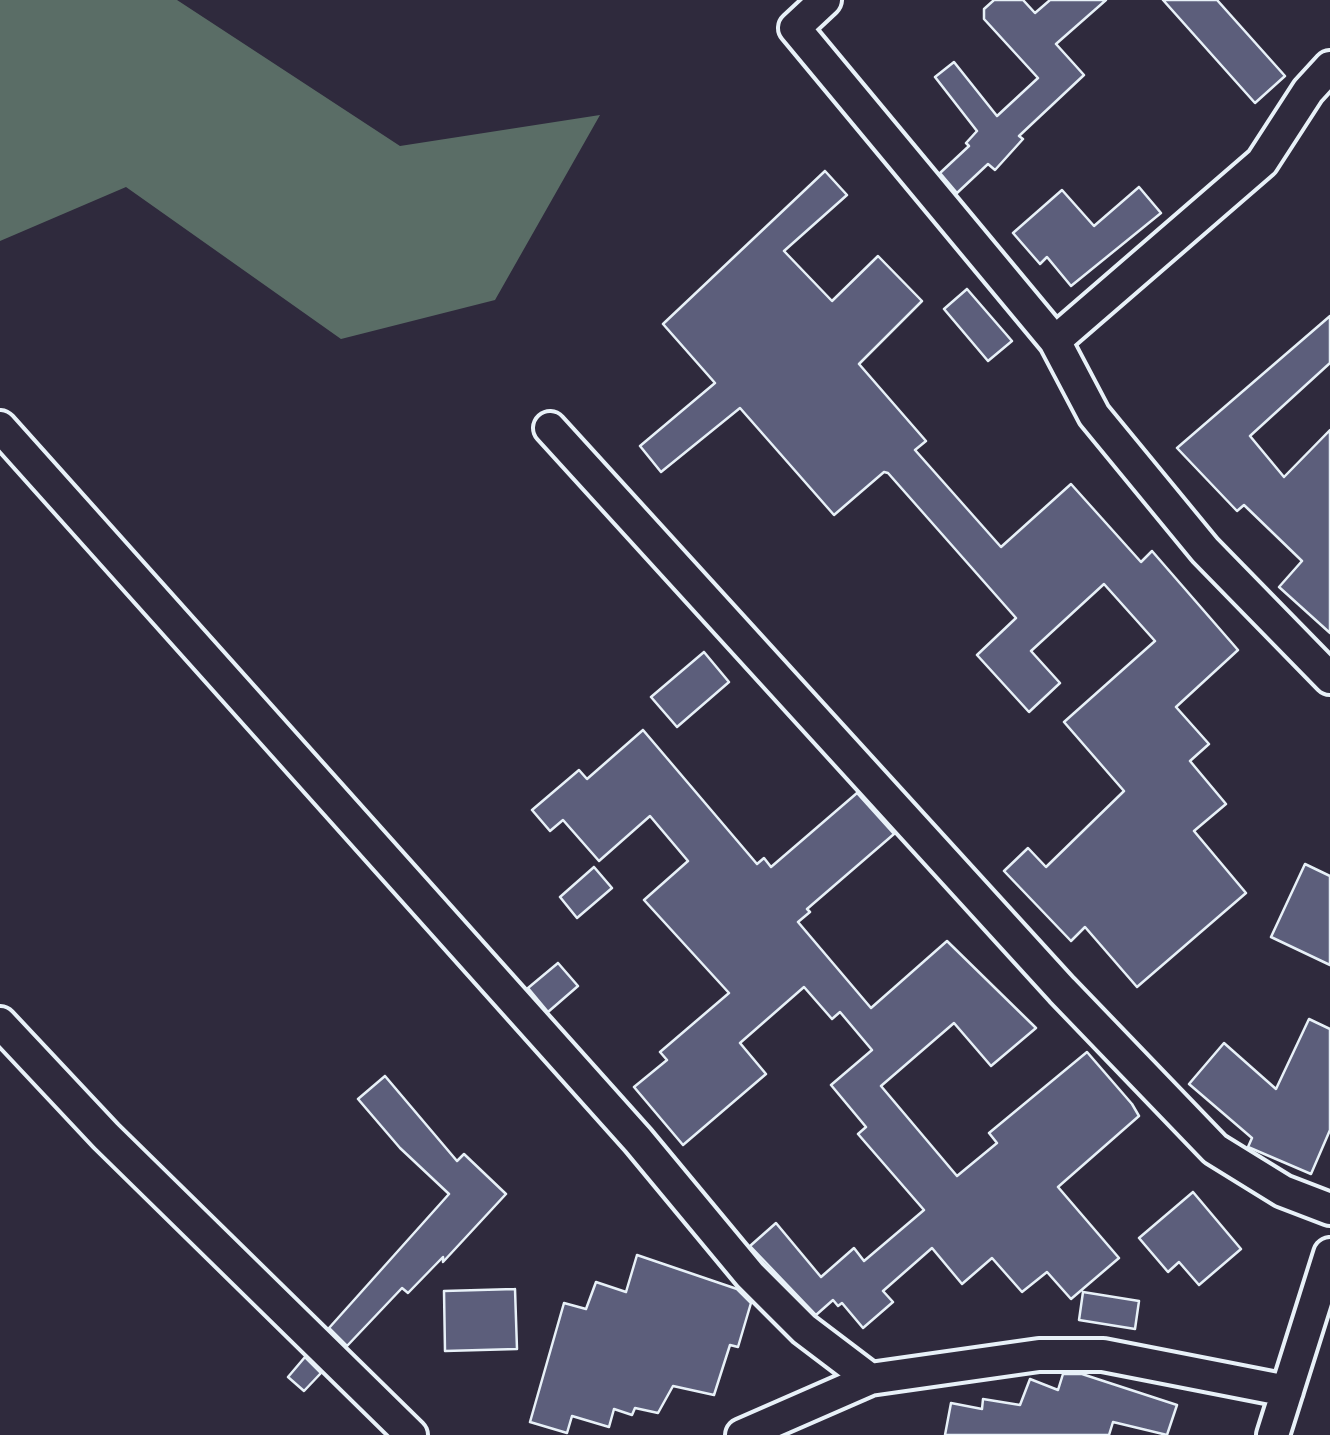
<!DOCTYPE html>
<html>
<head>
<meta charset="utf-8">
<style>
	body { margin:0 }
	canvas { display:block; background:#2f2a3d }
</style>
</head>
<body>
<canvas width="1330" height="1435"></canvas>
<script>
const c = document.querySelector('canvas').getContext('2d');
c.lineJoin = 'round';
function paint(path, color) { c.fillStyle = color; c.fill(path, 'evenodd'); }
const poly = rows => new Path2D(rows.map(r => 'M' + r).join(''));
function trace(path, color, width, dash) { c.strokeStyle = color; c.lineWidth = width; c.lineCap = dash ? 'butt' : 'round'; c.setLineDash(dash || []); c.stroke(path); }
const green = poly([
	[0,0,177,0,400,146,600,115,495,300,341,339,126,187,0,241]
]);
const building = poly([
	[994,0,1023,0,1035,13,1050,0,1106,0,1056,44,1084,75,1019,136,1023,139,995,170,988,164,957,193,940,173,969,146,966,143,977,131,935,77,954,62,997,116,1038,78,984,19,984,9,994,0],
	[1163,0,1217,0,1285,76,1255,103,1163,0],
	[825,171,847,195,784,251,832,301,878,256,922,301,859,364,926,441,915,450,1001,547,1071,484,1141,562,1152,551,1238,650,1176,707,1209,744,1190,761,1226,804,1194,831,1246,893,1137,987,1085,927,1071,941,1004,871,1028,848,1046,867,1124,791,1064,722,1155,641,1104,584,1031,651,1060,683,1029,712,977,655,1016,618,888,473,884,472,834,515,740,408,661,472,640,446,715,383,663,324,825,171],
	[1139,187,1161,213,1071,286,1047,257,1040,264,1013,233,1062,190,1094,226,1139,187],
	[967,289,1012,341,988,361,944,309,967,289],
	[1330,316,1330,363,1250,436,1284,477,1330,430,1330,633,1279,587,1302,561,1244,505,1237,511,1177,448,1330,316],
	[704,652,729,682,677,727,651,697,704,652],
	[643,730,757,864,764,858,771,867,857,793,894,834,807,909,810,912,798,922,871,1008,947,941,1036,1028,991,1066,954,1023,881,1086,957,1176,997,1143,989,1133,1087,1052,1132,1104,1139,1116,1058,1187,1119,1258,1071,1299,1047,1272,1022,1292,992,1258,962,1284,932,1248,883,1291,893,1302,863,1328,842,1303,838,1306,833,1300,816,1315,750,1246,776,1223,821,1277,854,1248,864,1261,924,1210,858,1134,866,1127,831,1085,872,1050,840,1012,832,1019,804,987,740,1043,766,1074,683,1145,634,1087,667,1060,660,1052,729,993,644,900,688,861,650,816,599,861,563,820,550,831,532,810,579,770,587,779,643,730],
	[1305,864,1330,876,1330,965,1271,937,1305,864],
	[594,867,612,888,577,918,560,897,594,867],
	[558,963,578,986,548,1012,528,988,558,963],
	[1309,1019,1330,1029,1330,1130,1311,1174,1248,1147,1252,1138,1189,1084,1224,1043,1276,1089,1309,1019],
	[385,1076,457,1161,464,1154,506,1194,443,1262,443,1257,408,1293,402,1288,347,1346,329,1328,449,1194,400,1148,358,1099,385,1076],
	[1193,1192,1241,1249,1199,1285,1179,1262,1168,1272,1139,1238,1193,1192],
	[637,1255,737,1289,751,1303,738,1347,730,1345,714,1395,673,1386,658,1413,635,1408,632,1415,614,1409,609,1427,572,1416,567,1433,530,1422,564,1303,586,1309,596,1282,626,1292,637,1255],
	[515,1289,517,1349,445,1351,444,1291,515,1289],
	[1083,1292,1139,1301,1135,1329,1079,1320,1083,1292],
	[305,1357,321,1373,304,1391,288,1377,305,1357],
	[1063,1374,1082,1374,1177,1405,1167,1435,1113,1422,1109,1435,945,1435,951,1403,982,1409,983,1399,1020,1405,1030,1379,1058,1390,1063,1374]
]);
const street = poly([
	[825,0,795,28,1055,341,1094,415,1205,550,1330,678],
	[1055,341,1262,162,1308,91,1330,67],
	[0,427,638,1140,750,1275,804,1329,870,1379],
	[550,428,1062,990,1215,1149,1283,1191,1330,1209],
	[0,1023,106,1136,411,1435],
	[742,1435,870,1379,1039,1355,1103,1355,1287,1391],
	[1273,1435,1330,1254]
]);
paint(green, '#5a6d66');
paint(building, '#5c5e7b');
trace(building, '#e8f1f8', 2.5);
trace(street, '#e8f1f8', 38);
trace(street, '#2f2a3d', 30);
</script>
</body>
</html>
